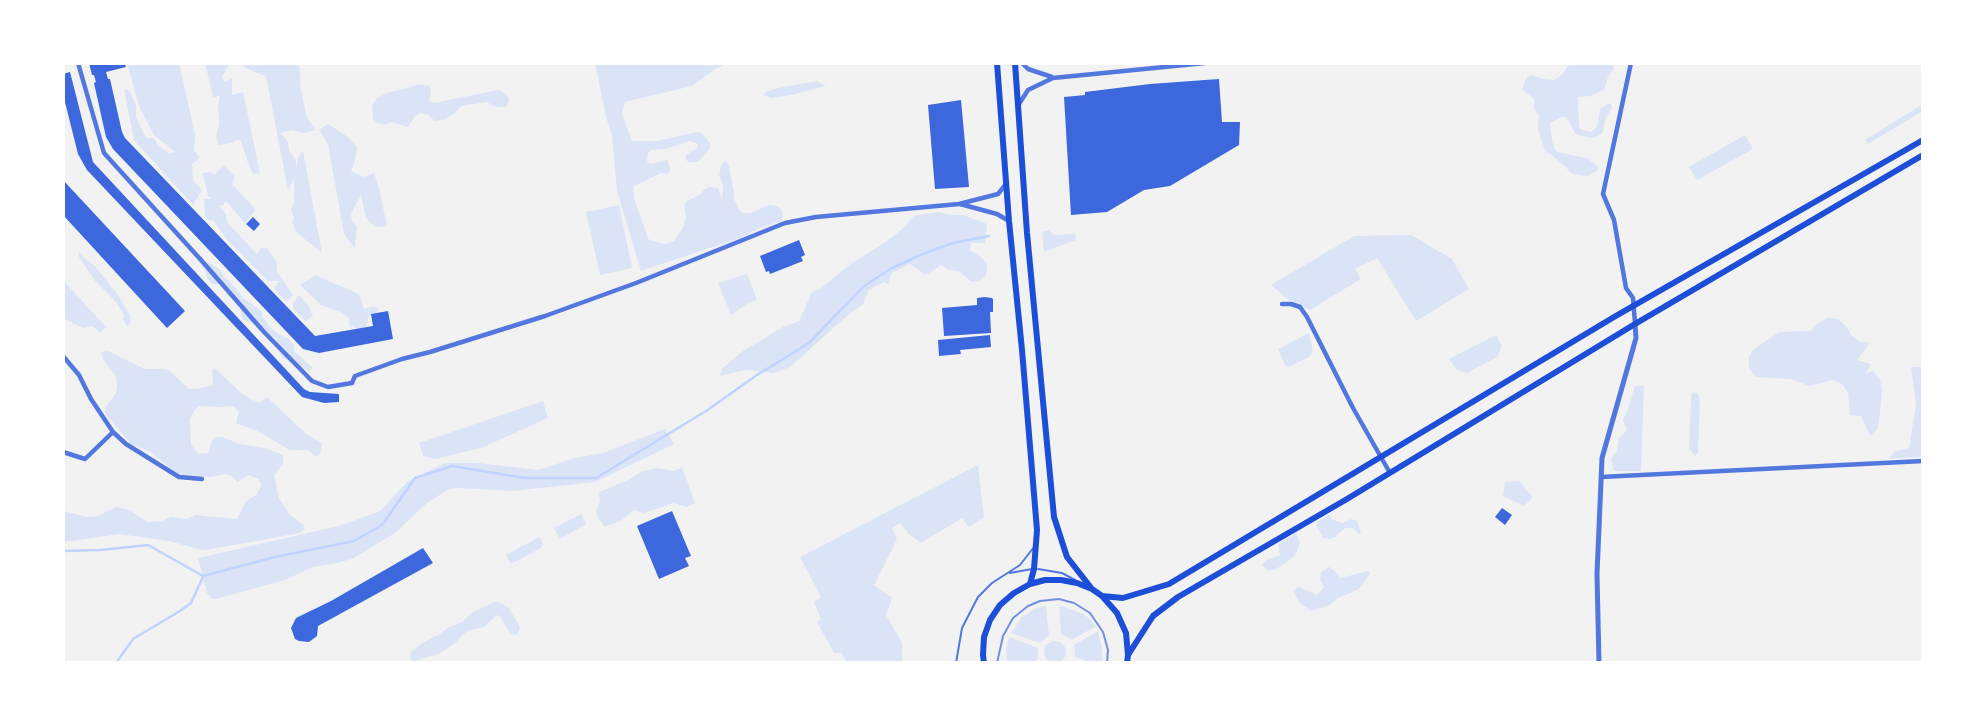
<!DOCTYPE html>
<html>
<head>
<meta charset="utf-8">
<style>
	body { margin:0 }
	#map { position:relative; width:1986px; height:726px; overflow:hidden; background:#f2f2f2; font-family:"Source Sans 3",sans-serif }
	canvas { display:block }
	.frame { position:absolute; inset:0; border:65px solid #fff; pointer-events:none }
</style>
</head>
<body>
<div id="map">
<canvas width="1986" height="726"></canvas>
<div class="frame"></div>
</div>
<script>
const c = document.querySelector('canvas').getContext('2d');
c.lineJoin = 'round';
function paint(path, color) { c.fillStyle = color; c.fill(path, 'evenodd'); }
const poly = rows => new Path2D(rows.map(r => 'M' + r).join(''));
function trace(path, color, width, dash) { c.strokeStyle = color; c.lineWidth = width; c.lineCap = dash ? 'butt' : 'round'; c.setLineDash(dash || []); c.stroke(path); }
const green = poly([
	[127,63,179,63,195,134,194,150,200,158,192,164,193,180,202,190,193,205,134,140,124,90,128,89,136,104,136,117,146,138,154,138,158,145,169,153,175,152,154,135,139,106],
	[205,63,230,63,222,77,225,82,232,78,232,95,243,92,260,173,253,174,248,163,241,141,237,140,232,143,219,145,216,137,219,123,218,106,220,96,213,97],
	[242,63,299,63,301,90,307,118,316,130,303,133,291,130,281,133,288,142,289,151,296,160,296,170,298,158,303,151,322,253,296,232,292,221,294,218,291,210,294,203,294,181,297,173,288,190,266,76,255,72,244,67],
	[595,63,729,63,715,69,692,86,625,102,622,114,632,141,657,141,697,132,702,133,710,143,710,148,698,162,689,162,686,160,686,155,697,148,698,144,694,142,689,141,666,149,651,150,648,153,647,161,650,164,667,160,670,167,670,171,666,174,661,173,633,187,634,199,649,240,666,244,674,241,684,226,686,217,684,205,687,201,699,195,705,189,709,187,718,188,722,199,723,185,719,176,721,166,725,160,729,166,734,192,734,199,739,209,743,213,750,213,769,205,776,206,781,209,783,213,782,221,760,228,740,238,641,271,617,191,612,136,606,117],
	[1570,63,1614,63,1613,70,1608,77,1604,90,1591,96,1578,97,1579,127,1582,130,1591,132,1597,127,1600,109,1607,104,1611,104,1612,108,1605,119,1603,132,1596,137,1592,138,1578,135,1575,133,1566,117,1562,117,1550,123,1552,140,1554,148,1557,152,1587,158,1597,166,1598,170,1587,176,1573,174,1553,156,1545,151,1538,129,1539,115,1533,106,1535,102,1533,98,1522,89,1527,77,1531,75,1544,79,1554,80,1562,75],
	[817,81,826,86,791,95,772,98,763,95,768,91,778,88],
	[418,84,430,86,431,93,429,100,434,103,498,90,502,91,509,98,507,107,495,107,487,102,461,106,454,114,443,120,435,121,428,115,420,113,415,116,408,127,391,122,386,125,377,123,373,119,372,105,377,98,389,92,408,88],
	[1923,104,1923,111,1868,144,1865,140],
	[328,124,348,137,357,147,355,161,351,171,363,177,374,173,379,188,387,226,375,227,366,218,361,195,351,214,352,222,357,226,355,249,344,234,328,144,319,130],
	[1745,135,1753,149,1697,180,1689,167],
	[224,165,235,177,232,184,256,210,245,223,226,201,222,206,218,205,226,214,227,222,257,254,261,248,267,248,277,262,277,271,293,295,288,301,280,296,274,288,280,281,268,281,229,242,213,220,210,221,205,215,204,199,211,199,208,196,203,173,210,172,214,175],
	[619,205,632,268,600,275,586,212],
	[937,212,952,215,963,215,987,224,985,243,971,243,970,251,978,254,987,264,986,276,981,280,971,282,959,271,949,270,941,265,926,275,910,264,892,273,888,284,884,282,869,290,863,304,847,316,790,367,774,373,746,370,719,376,723,368,743,351,783,327,799,321,812,292,820,289,852,263,884,243,901,230,914,216],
	[1049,230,1053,235,1075,234,1076,240,1044,252,1042,232],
	[1411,235,1452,259,1469,289,1416,321,1377,258,1355,269,1361,279,1310,310,1289,300,1271,285,1354,236],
	[79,253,95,266,118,295,130,315,131,322,127,326,123,319,124,315,116,302,95,281,79,257],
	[209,262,221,271,224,277,230,281,242,297,260,310,263,314,262,316,269,326,278,334,288,338,294,345,294,351,313,368,309,371,283,358,277,348,277,338,268,336,265,329,242,319,240,304,234,297,226,293,226,289,219,284,212,284,207,278,206,272,201,264],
	[747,274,757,300,748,303,731,315,718,283],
	[315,275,359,294,364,309,373,306,378,308,378,312,369,316,367,325,362,329,355,328,354,325,350,328,349,318,340,312,321,305,300,285],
	[63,280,106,327,100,333,93,326,83,328,63,318],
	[299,295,309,306,313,316,305,321,293,309,293,303],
	[1827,318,1838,319,1846,326,1851,335,1859,341,1870,343,1857,360,1871,364,1866,373,1873,371,1880,379,1882,390,1879,422,1877,429,1870,436,1861,416,1850,415,1848,393,1842,384,1832,380,1810,386,1790,379,1755,377,1749,368,1749,357,1753,350,1779,332,1811,331,1818,323],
	[1309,333,1313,351,1309,357,1289,367,1285,365,1278,349],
	[1496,335,1502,346,1497,357,1467,373,1457,370,1449,359],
	[108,351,145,369,165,369,170,371,189,389,201,388,213,385,212,370,215,368,240,392,253,400,260,403,267,397,304,432,322,444,320,453,317,457,307,450,290,450,257,431,236,423,239,411,234,407,229,406,221,407,199,406,194,411,190,419,191,444,198,454,208,453,212,440,215,437,222,437,240,444,265,448,283,455,283,464,274,475,279,498,290,515,303,524,305,529,300,533,206,550,198,549,169,541,119,534,65,542,63,541,63,511,87,517,98,516,116,507,130,510,147,522,162,521,171,517,187,519,196,515,237,519,246,501,256,495,262,485,258,479,249,475,237,482,231,475,225,474,209,477,180,476,150,452,131,444,105,414,105,408,116,393,117,385,116,376,103,360,101,352],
	[1911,367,1923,367,1923,457,1888,459,1895,451,1909,448,1916,404],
	[1635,386,1644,386,1641,471,1614,471,1611,459,1617,451,1619,438,1627,430,1623,420,1628,409],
	[1693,392,1698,394,1700,399,1698,453,1695,456,1689,449,1691,396],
	[543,401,548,418,481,448,435,459,423,456,419,443],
	[665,429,674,444,595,482,513,491,459,488,449,489,427,503,395,533,352,559,332,564,313,567,285,580,216,599,212,599,207,593,198,558,339,526,380,511,408,481,445,463,478,463,538,470,575,458,603,453],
	[978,465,984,518,969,527,962,518,921,543,909,534,900,523,892,528,897,539,874,585,892,598,886,615,902,643,902,663,847,663,841,652,834,653,817,622,821,619,814,602,821,597,800,557],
	[682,467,695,503,687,507,674,503,644,513,634,510,622,520,605,527,598,518,596,511,600,501,599,492,628,480,643,471,658,468,674,471],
	[1519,481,1533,497,1524,506,1503,496,1505,482],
	[581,514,586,524,560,539,554,528],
	[1329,515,1332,519,1342,523,1351,519,1357,521,1361,532,1359,534,1353,528,1345,528,1335,537,1330,539,1323,538,1316,525,1317,522],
	[1296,533,1300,543,1295,556,1278,568,1269,571,1265,568,1262,565,1266,560,1280,555,1278,544],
	[539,537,543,543,541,548,511,564,506,555],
	[1329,567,1334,570,1340,578,1369,571,1370,574,1359,589,1338,598,1330,605,1311,611,1300,603,1293,590,1299,587,1317,595,1324,587,1320,579,1321,572],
	[494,602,498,602,508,607,519,625,520,628,518,634,511,635,501,618,497,615,484,627,467,631,453,645,438,654,412,662,410,659,411,652,422,643,440,634,449,627,462,622,473,612],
	[1059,605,1083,614,1089,618,1096,626,1072,640,1061,634],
	[1046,606,1049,635,1040,643,1011,633,1023,616,1037,608],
	[1098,631,1102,648,1102,663,1092,663,1075,657,1074,645],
	[1009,637,1038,648,1038,659,1032,663,1007,663,1006,649],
	'1044 652a11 11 0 1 1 22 0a11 11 0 1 1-22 0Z'
]);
const stream = poly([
	[63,551,100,550,148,545,203,576,275,557,354,541,382,525,415,478,452,466,525,478,596,478,706,411,757,375,809,343,863,287,890,269,920,255,953,243,989,236],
	[116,663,133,639,180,611,191,603,203,577]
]);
const building = poly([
	[89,63,125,63,126,67,106,72,108,79,110,79,122,132,125,138,315,336,373,326,371,314,388,311,393,339,319,353,303,349,113,149,106,137,94,83,96,82,94,75,92,75],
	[70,72,93,162,304,389,310,392,339,394,339,402,324,403,302,397,87,170,78,154,63,94,63,74],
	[1219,79,1222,122,1240,122,1239,145,1170,186,1144,190,1107,212,1071,215,1064,97,1085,95,1085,92,1150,84],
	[961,100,969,187,935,189,928,105],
	[63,180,185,311,167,328,63,215],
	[253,217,260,224,254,231,246,224],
	[799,240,805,255,801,257,803,261,770,274,769,271,766,272,760,256],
	[985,297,992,298,993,299,993,312,990,312,991,333,944,336,942,308,977,305,977,298],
	[990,335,991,347,960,350,961,354,939,356,938,340],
	[1502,508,1512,515,1505,525,1495,517],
	[672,511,691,556,685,558,689,566,659,579,637,526],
	[423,548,433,563,318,626,317,636,309,642,299,641,295,639,291,628,296,618,331,601]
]);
const service = poly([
	[1038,569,1062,573,1075,580],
	[1010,573,1032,569],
	[956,663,962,628,978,597,992,583,1020,565,1034,547]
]);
const minor = poly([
	[78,63,104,153,201,260,264,332,312,381,328,387,352,383,355,376,402,359,430,352,545,316,636,283,785,223,816,217,959,204,998,194,1006,184],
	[1022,63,1028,69,1052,77],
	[1631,63,1603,194,1614,220,1626,288,1633,298,1635,323],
	[1019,104,1028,90,1053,78,1205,63],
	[960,204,997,214,1009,221],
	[1282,304,1291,304,1300,307,1307,317,1353,408,1390,473],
	[63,356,79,375,91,399,113,432,126,444,179,477,202,479],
	[63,452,85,459,113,432],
	[1601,477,1923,461]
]);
const tertiary = poly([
	[1599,663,1597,574,1602,458,1636,338,1635,324]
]);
const primary = poly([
	[997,63,1009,221,1022,350,1037,530,1034,569,1030,584],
	[1015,63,1027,233,1054,517,1067,557,1092,589],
	[1102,596,1123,598,1169,584,1614,317,1923,140],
	[1128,655,1153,616,1178,597,1347,499,1635,324,1923,155],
	[984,663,983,655,984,637,990,620,1000,605,1014,593,1030,584,1045,580,1061,580,1077,583,1092,589,1102,596,1117,613,1126,633,1128,655,1127,663]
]);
const tram = poly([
	[997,663,1003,636,1013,618,1028,606,1040,601,1059,599,1074,603,1090,613,1103,632,1108,650,1107,663]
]);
paint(green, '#dbe4f7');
trace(stream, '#bfd3fe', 2.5);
paint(building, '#3d67dc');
trace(service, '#5277de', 2);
trace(minor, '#5277de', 4.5);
trace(tertiary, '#5277de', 5);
trace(primary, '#1d4ed8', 6);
trace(tram, '#7290e2', 2);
</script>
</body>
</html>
